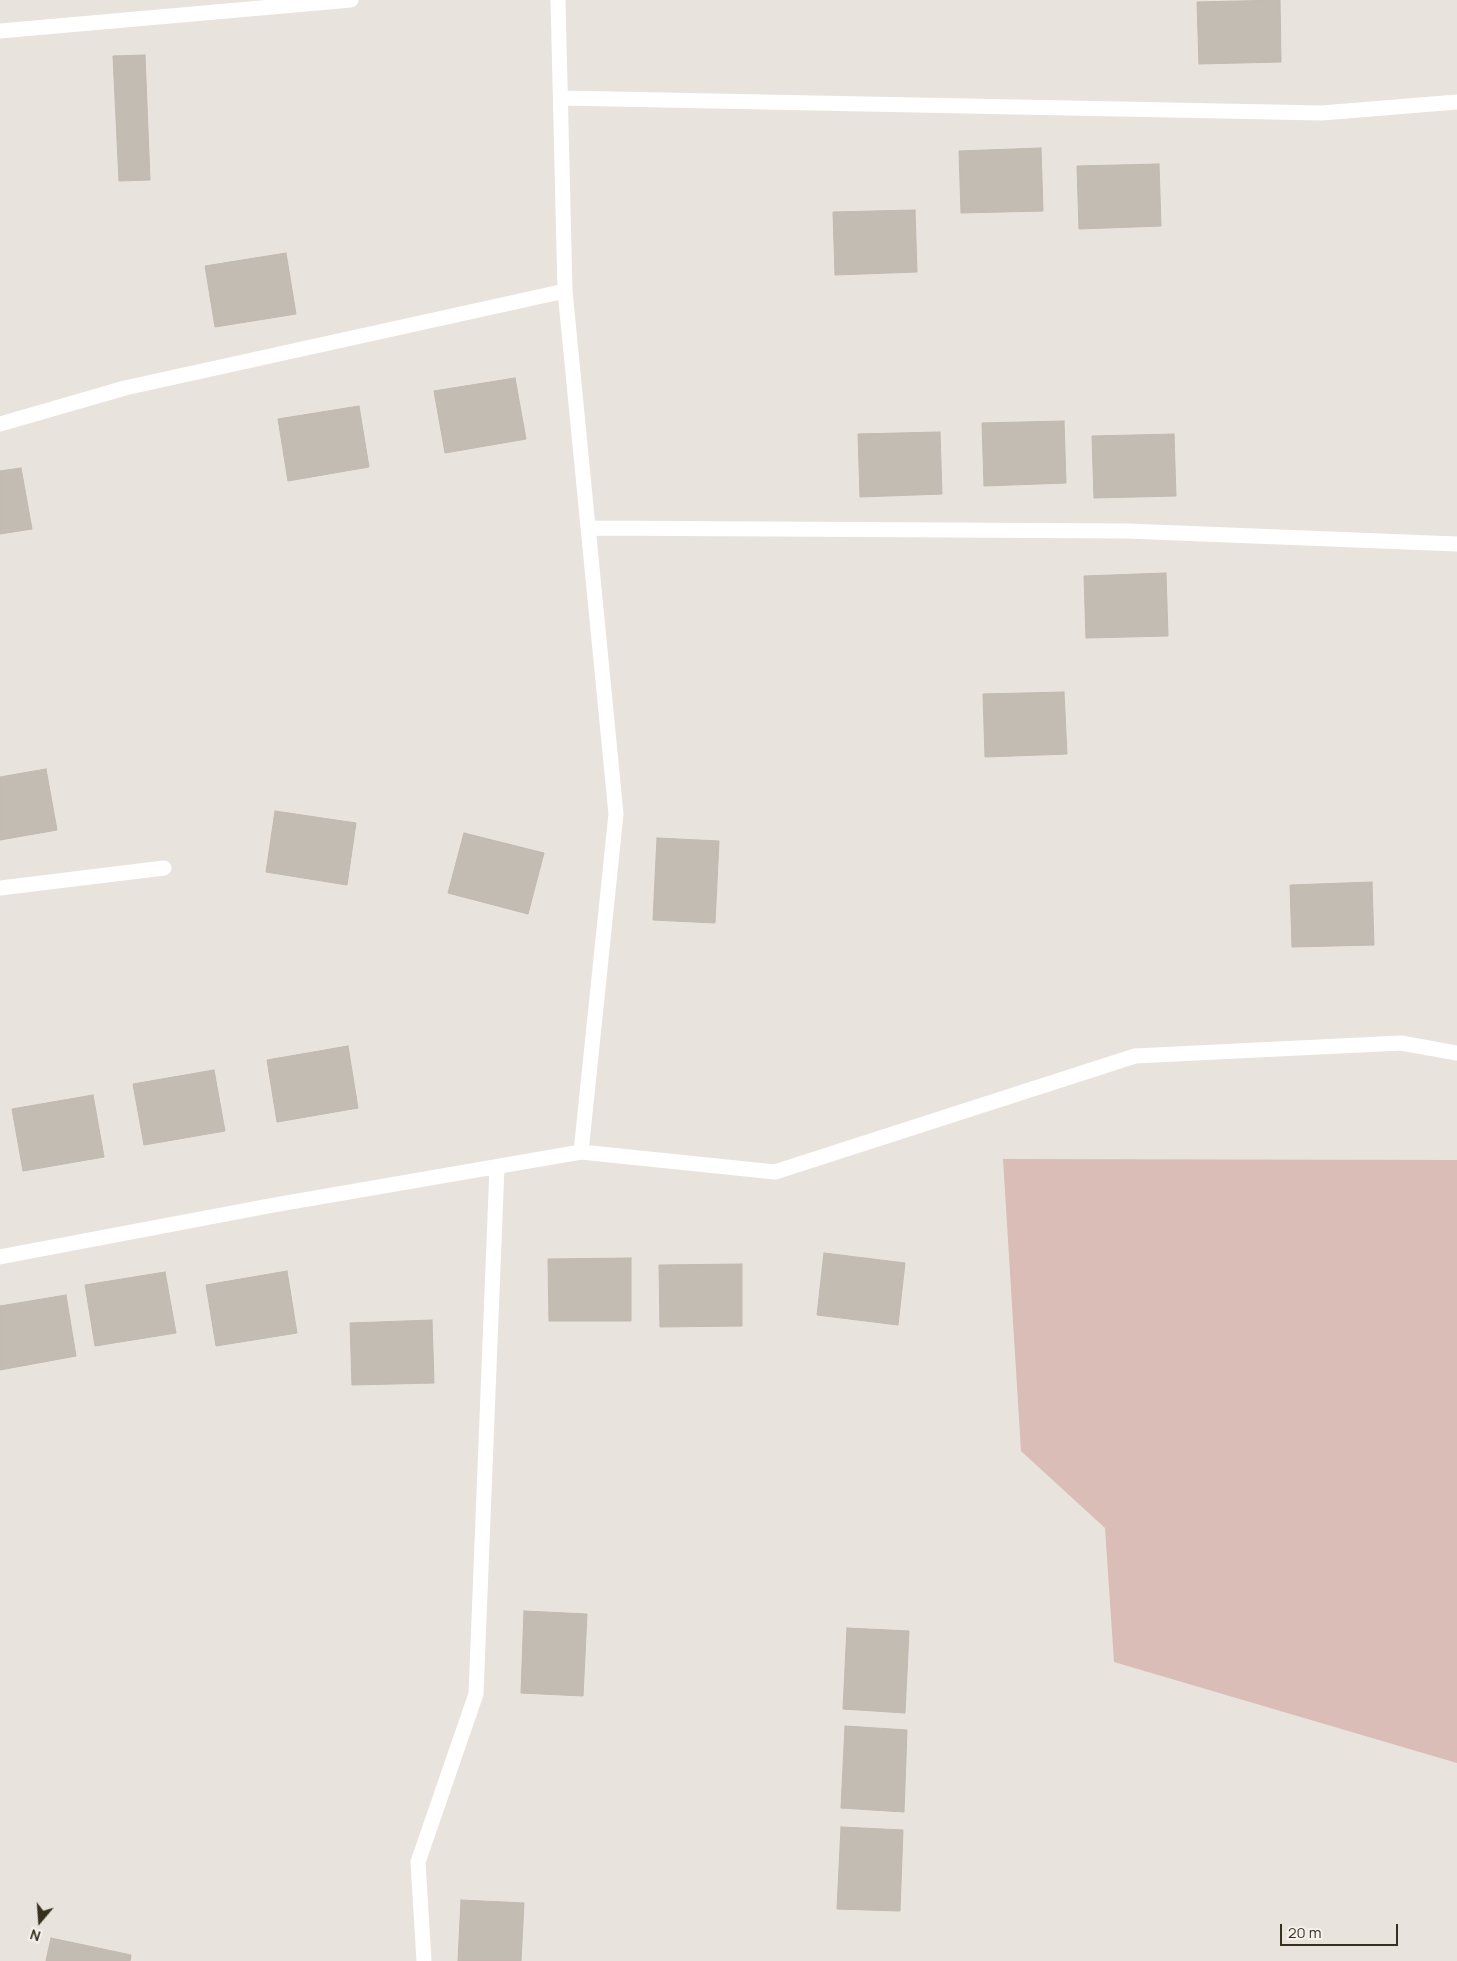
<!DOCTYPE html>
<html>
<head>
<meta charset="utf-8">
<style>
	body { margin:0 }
	#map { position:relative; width:1457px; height:1961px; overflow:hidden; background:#e9e3dd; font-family:Manrope,sans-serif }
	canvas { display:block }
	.north { position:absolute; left:15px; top:1896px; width:50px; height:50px; -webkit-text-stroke:4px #f6f1ed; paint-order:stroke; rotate:198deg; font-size:14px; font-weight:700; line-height:20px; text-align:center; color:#38301f }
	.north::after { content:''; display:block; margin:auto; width:18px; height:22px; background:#38301f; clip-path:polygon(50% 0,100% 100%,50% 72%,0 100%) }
	.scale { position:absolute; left:1280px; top:1924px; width:118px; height:22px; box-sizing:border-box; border:2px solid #38301f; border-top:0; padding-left:6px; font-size:15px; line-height:18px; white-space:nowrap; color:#38301f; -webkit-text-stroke:4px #f6f1ed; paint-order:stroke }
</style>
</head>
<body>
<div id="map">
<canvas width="1457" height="1961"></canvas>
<div class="north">N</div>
<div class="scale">20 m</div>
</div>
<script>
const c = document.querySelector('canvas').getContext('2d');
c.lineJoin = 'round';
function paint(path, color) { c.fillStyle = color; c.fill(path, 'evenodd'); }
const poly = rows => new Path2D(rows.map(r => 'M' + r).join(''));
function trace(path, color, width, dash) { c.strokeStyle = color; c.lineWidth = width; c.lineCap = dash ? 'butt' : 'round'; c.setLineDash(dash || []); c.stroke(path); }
const green = poly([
	[1003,1159,1457,1160,1457,1763,1114,1662,1105,1528,1021,1451]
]);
const building = poly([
	[1280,0,1281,62,1199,64,1197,2,1280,0],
	[145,55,150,180,119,181,113,56,145,55],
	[1041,148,1043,211,961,213,959,151,1041,148],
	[1159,164,1161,226,1079,229,1077,166,1159,164],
	[915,210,917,272,835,275,833,212,915,210],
	[286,253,296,314,215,327,205,266,286,253],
	[515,378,526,439,445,453,434,391,515,378],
	[359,406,369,467,288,481,278,419,359,406],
	[1064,421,1066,483,984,486,982,423,1064,421],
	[940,432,942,494,860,497,858,434,940,432],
	[1174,434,1176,496,1094,498,1092,436,1174,434],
	[21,468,32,529,0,534,0,471,21,468],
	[1166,573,1168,636,1086,638,1084,576,1166,573],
	[1064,692,1067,754,985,757,983,694,1064,692],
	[46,769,57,830,0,840,0,777,46,769],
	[275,811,356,823,347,885,266,872,275,811],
	[464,833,544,853,528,914,448,893,464,833],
	[657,838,719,841,715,923,653,920,657,838],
	[1372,882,1374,945,1292,947,1290,885,1372,882],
	[348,1046,358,1108,277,1122,267,1060,348,1046],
	[214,1070,225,1131,144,1145,133,1084,214,1070],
	[93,1095,104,1157,23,1171,12,1109,93,1095],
	[824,1253,905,1263,898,1325,817,1315,824,1253],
	[631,1258,631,1321,549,1321,548,1259,631,1258],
	[742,1264,742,1326,660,1327,659,1265,742,1264],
	[287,1271,297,1333,216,1346,206,1285,287,1271],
	[165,1272,176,1333,95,1346,85,1285,165,1272],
	[66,1295,76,1356,0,1370,0,1306,66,1295],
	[432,1320,434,1383,352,1385,350,1323,432,1320],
	[524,1611,587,1614,583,1696,521,1693,524,1611],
	[847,1628,909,1631,905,1713,843,1709,847,1628],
	[845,1726,907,1730,904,1812,841,1808,845,1726],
	[841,1827,903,1830,900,1911,837,1909,841,1827],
	[461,1900,524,1903,521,1961,458,1961,461,1900],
	[51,1938,131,1955,130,1961,46,1961,51,1938]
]);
const minor = poly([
	[558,0,565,291,616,814,581,1152],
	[0,31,351,0],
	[561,98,1322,113,1457,102],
	[0,424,125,388,565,291],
	[588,528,1127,531,1457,544],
	[0,888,164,868],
	[0,1257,274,1205,581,1152,775,1172,1135,1056,1401,1043,1457,1053],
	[424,1961,418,1862,476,1694,497,1167]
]);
paint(green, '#dabdb6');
paint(building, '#c3bcb3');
trace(building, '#c2b9b0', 1);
trace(minor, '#fff', 15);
</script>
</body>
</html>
